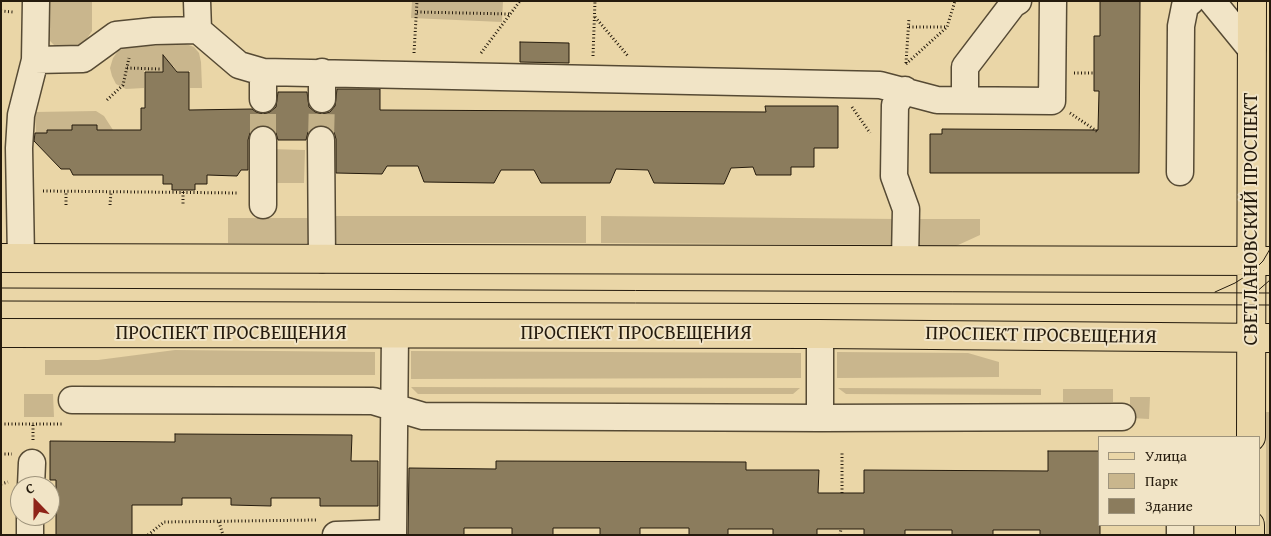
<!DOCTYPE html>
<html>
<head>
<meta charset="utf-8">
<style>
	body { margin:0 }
	#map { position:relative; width:1271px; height:536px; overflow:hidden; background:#ead6a7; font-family:"Gentium Book Plus",serif }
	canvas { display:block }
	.frame { position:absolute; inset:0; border:2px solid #251b0d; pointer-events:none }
	.legend { position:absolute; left:1098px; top:436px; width:162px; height:90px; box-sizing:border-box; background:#f1e4c6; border:1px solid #9f947c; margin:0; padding:6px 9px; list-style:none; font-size:15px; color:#251b0d }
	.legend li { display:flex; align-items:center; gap:10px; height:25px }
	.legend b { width:25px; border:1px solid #9f947c }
	.north { position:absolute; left:10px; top:476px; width:50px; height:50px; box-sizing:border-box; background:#f1e4c6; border:1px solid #9f947c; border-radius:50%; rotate:338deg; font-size:14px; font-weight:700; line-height:20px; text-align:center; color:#251b0d }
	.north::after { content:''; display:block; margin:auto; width:18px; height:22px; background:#8f2418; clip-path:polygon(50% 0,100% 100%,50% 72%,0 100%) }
</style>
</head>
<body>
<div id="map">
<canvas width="1271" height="536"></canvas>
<div class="frame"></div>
<ul class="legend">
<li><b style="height:6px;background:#ead6a7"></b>Улица</li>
<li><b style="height:14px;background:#c9b68d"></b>Парк</li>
<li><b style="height:14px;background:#8b7c5d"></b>Здание</li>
</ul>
<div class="north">С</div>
</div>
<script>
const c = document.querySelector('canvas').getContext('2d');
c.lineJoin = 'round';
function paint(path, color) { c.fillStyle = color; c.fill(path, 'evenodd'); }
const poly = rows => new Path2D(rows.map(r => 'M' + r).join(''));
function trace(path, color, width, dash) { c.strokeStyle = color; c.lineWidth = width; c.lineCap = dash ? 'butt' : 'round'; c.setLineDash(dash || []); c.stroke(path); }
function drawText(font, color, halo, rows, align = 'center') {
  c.font = font + ' "Gentium Book Plus",serif'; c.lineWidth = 4; c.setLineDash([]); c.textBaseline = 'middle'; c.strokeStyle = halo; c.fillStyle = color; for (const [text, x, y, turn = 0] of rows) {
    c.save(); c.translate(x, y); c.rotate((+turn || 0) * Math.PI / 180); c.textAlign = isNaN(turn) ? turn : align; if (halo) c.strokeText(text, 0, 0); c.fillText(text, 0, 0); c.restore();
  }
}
const green = poly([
	[44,1,92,1,92,31,86,40,77,46,67,48,55,46,47,38],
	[412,1,503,1,502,22,411,18],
	[186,44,194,47,199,53,201,62,202,88,190,88,190,71,177,71,173,66,163,66,162,71,144,71,144,88,126,89,116,84,112,76,110,68,113,58,118,51,126,47],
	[96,111,104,116,113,130,97,130,72,125,72,130,47,130,47,133,36,133,35,112],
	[269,149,305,150,304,183,269,183],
	[333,216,586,216,586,243,333,243],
	[601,216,896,219,895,245,601,243],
	[228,218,309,218,309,243,228,243],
	[918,219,980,219,980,235,956,246,918,247],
	[175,350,375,352,375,375,45,375,45,360,98,360],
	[411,351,801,353,801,378,411,379],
	[837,352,968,353,999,362,999,377,837,378],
	[411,387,800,388,793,394,418,394],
	[838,388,1041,389,1041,395,846,394],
	[1063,389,1113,389,1113,402,1063,402],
	[24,394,53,394,54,417,24,417],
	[1130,397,1150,397,1149,419,1130,418],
	[1266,412,1270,412,1270,535,1266,535]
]);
const building = poly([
	[1100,1,1140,1,1139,173,930,173,930,134,942,134,942,129,1098,130,1099,91,1094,91,1094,36,1100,36,1100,1],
	[520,42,569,43,569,63,520,62,520,42],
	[163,55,177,72,189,72,189,110,252,109,256,112,263,114,270,112,276,107,278,92,307,92,309,107,315,112,322,114,330,112,335,106,337,89,380,89,380,110,766,112,765,106,838,106,838,148,814,148,814,167,791,167,791,175,756,175,753,167,731,168,724,184,654,183,648,170,616,169,610,183,541,183,534,170,501,170,494,183,424,182,418,166,387,166,382,174,336,173,336,139,334,132,329,127,321,125,314,127,308,132,306,140,278,140,276,133,271,127,263,125,255,127,250,133,248,140,248,170,241,170,237,176,207,175,207,184,195,184,195,190,172,190,172,184,163,184,163,175,73,175,70,169,61,169,34,141,35,133,47,133,47,130,72,130,72,125,97,125,97,130,141,130,141,108,145,108,145,72,163,72,163,55],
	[175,434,352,435,351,461,378,461,378,506,320,506,320,498,271,498,271,506,231,505,231,498,182,498,182,505,132,505,132,535,56,535,56,480,50,480,50,441,175,442,175,434],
	[1048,451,1100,451,1100,535,1040,535,1040,530,993,530,993,535,952,535,952,530,905,530,905,535,864,535,864,529,817,529,817,535,773,535,773,529,728,529,728,535,689,535,689,528,640,528,640,535,600,535,600,528,553,528,553,535,512,535,512,528,464,528,464,535,408,535,409,468,496,469,496,461,746,462,746,470,819,470,818,493,864,493,864,470,1048,471,1048,451]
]);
const minorTunnel = poly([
	[263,140,263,99],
	[321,140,322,99]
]);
const path = poly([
	[1,11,13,12],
	[417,12,510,14],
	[595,17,628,56],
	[909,27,947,27,955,1],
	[414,53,417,1],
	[481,53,520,1],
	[593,56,595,1],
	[906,63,909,18],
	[906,64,947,27],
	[127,68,160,69],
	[1074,73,1094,73],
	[107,100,123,85,129,58],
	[852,107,870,133],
	[1070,113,1098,132],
	[43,191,239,193],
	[183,192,183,205],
	[66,205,66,191],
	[110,205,111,192],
	[1,424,64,424],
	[33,440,33,424],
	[1,454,12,454],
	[1,484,8,482],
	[842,493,842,453],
	[219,522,223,535],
	[148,535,164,522,317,520],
	[840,535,841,529]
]);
const minor = poly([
	[197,1,198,30],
	[1212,1,1252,50],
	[35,60,83,59,116,35,154,31,198,30,239,65,263,72,880,85,937,100,1052,101,1053,1],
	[263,72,263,99],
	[322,72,322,99],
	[905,90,895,105,894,176,906,209,905,260],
	[965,100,965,67,1013,4,1018,1],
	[321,140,322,259],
	[1180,172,1181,26,1185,6,1191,1],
	[263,205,263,140],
	[21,258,19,148,21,115,35,60,36,1],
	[72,400,373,401,423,416,820,418,1122,417],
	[820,418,820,334],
	[31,486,32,463],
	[30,535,30,516],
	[336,535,392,533],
	[393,535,395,334],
	[1180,535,1180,525]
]);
const major = poly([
	[1,258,1270,261],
	[1,333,820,334,1270,338],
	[1251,437,1252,1],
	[1250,535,1250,525]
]);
const tram = poly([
	[1,288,1270,293],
	[1215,292,1235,283,1252,272,1263,261,1270,249],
	[1254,294,1270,280],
	[1,301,1270,305]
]);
const streetNames = [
	["СВЕТЛАНОВСКИЙ ПРОСПЕКТ",1252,219,-90],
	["ПРОСПЕКТ ПРОСВЕЩЕНИЯ",231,334],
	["ПРОСПЕКТ ПРОСВЕЩЕНИЯ",636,334],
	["ПРОСПЕКТ ПРОСВЕЩЕНИЯ",1041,336,1]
];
paint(green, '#c9b68d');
paint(building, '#8b7c5d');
trace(building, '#251b0d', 1);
trace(minorTunnel, '#c3b188', 26, [26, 13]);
trace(minor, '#564a34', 29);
trace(major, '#251b0d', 30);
trace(path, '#251b0d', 3, [1, 2.5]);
trace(minor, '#f1e4c6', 26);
trace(major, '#ead6a7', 28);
trace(tram, '#251b0d', 1);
drawText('20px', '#251b0d', '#f1e4c6', streetNames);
</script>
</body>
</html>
